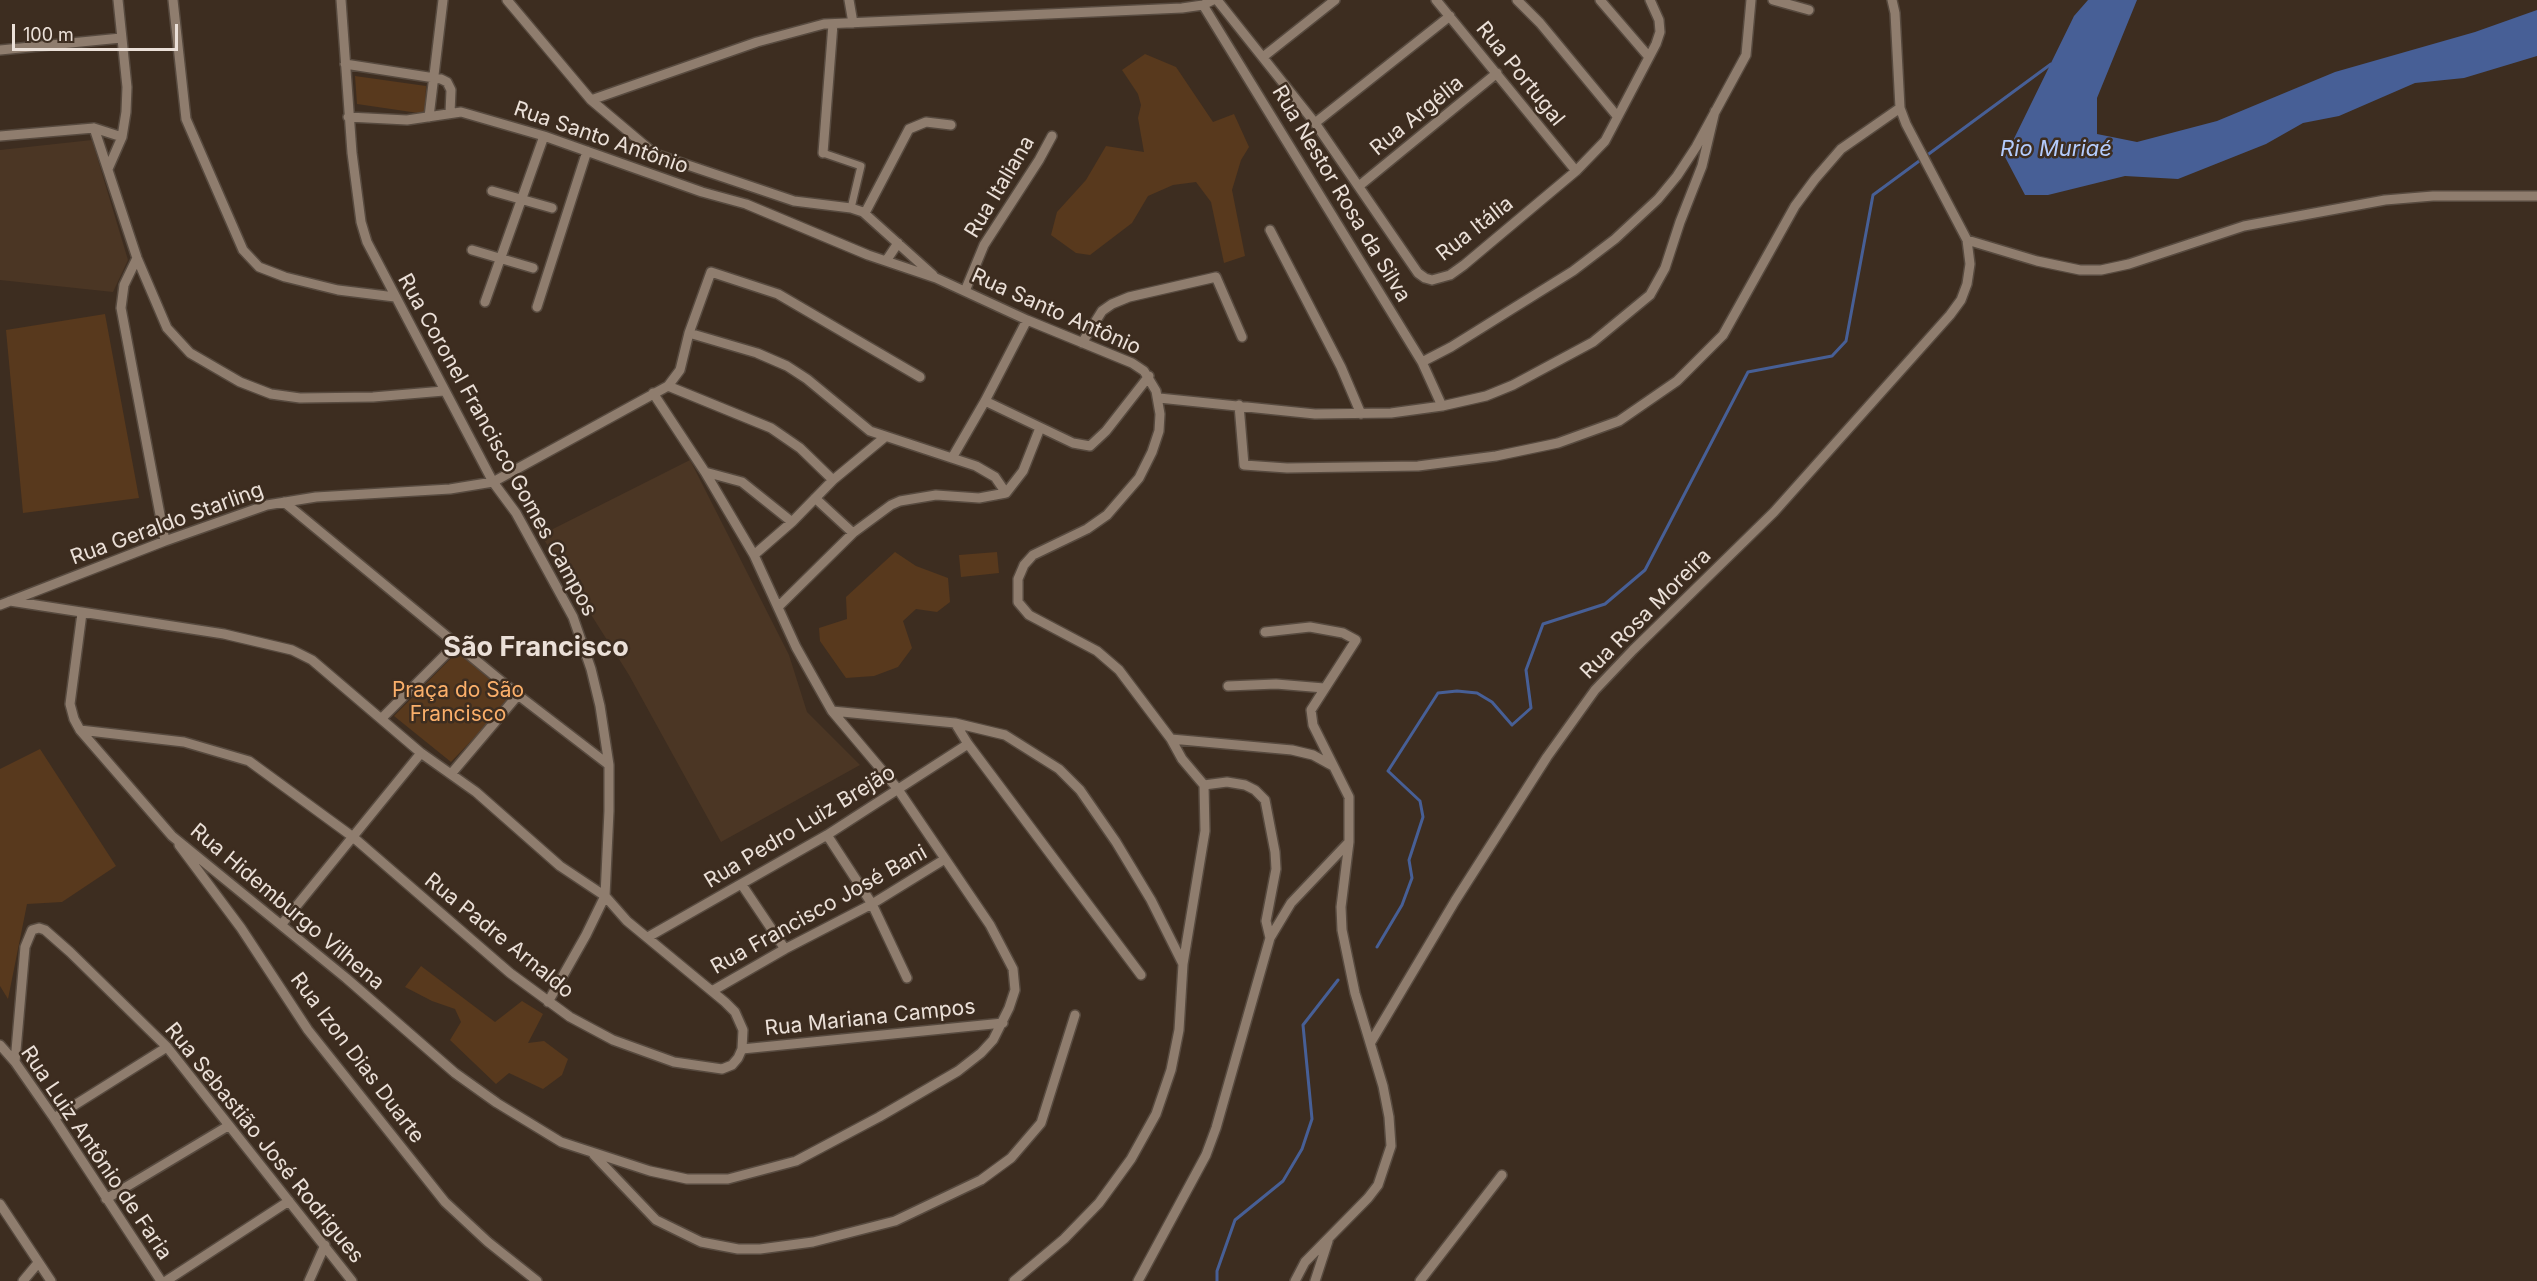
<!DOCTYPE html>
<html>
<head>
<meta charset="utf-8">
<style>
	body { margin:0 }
	#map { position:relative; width:2537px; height:1281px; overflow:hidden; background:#3d2d20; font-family:Inter,sans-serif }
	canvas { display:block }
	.scale { position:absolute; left:12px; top:24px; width:166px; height:27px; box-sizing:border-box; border:3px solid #ebe0d8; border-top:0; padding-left:8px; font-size:18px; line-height:21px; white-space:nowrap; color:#ebe0d8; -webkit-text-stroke:4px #3d2d20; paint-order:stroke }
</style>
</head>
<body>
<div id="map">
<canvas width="2537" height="1281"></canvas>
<div class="scale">100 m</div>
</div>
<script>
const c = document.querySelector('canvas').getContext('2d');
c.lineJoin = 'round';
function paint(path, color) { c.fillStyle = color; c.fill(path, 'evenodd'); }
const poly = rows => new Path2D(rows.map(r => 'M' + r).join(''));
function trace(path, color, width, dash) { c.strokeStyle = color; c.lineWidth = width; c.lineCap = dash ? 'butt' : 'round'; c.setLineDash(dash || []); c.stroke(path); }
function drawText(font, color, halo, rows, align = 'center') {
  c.font = font + ' Inter,sans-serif'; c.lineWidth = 5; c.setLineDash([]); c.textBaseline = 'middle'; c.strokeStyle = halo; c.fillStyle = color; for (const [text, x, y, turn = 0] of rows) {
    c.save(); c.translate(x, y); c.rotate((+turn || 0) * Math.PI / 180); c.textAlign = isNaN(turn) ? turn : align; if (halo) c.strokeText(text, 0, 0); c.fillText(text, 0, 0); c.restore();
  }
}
const built = poly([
	[92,140,128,260,113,292,0,280,0,150],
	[690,460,789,655,807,712,860,765,721,842,629,675,541,535]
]);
const green = poly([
	[1145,54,1176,67,1213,122,1234,114,1249,147,1241,160,1232,190,1245,256,1224,263,1211,202,1196,182,1173,185,1148,196,1132,223,1090,255,1076,253,1051,235,1057,212,1086,180,1106,146,1144,152,1138,118,1141,105,1138,94,1122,70],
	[355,76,426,86,425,114,357,104],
	[105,314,139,498,23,513,6,330],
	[895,552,916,566,948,578,950,602,937,612,916,609,903,621,912,648,898,667,874,676,846,678,820,641,819,628,847,619,846,597],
	[997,552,999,573,961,577,959,555],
	[457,652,512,698,451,762,394,716],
	[40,749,116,866,62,902,27,904,8,999,0,986,0,769],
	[421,966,495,1022,522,1001,543,1014,528,1043,544,1041,568,1059,562,1075,543,1089,509,1073,496,1084,450,1040,461,1022,455,1009,432,1001,405,987]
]);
const water = poly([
	[2088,0,2137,0,2097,98,2097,134,2137,142,2217,121,2335,72,2475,32,2537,10,2537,56,2464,78,2415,83,2339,116,2303,123,2266,144,2178,179,2125,176,2048,195,2025,195,2005,157,2074,16]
]);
const stream = poly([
	[1377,947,1402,905,1412,878,1409,860,1423,817,1420,801,1388,771,1438,693,1457,691,1477,693,1492,702,1512,725,1531,708,1526,670,1543,624,1605,604,1645,570,1748,372,1832,356,1846,341,1873,195,2051,64],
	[1217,1281,1217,1271,1235,1220,1283,1181,1302,1149,1312,1119,1303,1025,1338,980]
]);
const pedestrian = poly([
	[823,153,861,166,851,208]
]);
const minor = poly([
	[173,0,186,119,243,250,259,267,285,277,338,290,395,297],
	[341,0,352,153,361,222,367,242,493,482,516,513,573,617,591,669,600,706,609,765,609,811,605,896,586,935,548,1002],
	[507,0,591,100,655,154,794,201,851,208,863,212,933,275],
	[849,0,853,23],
	[1217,0,1315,123,1418,273,1425,278,1432,280,1450,275,1464,265,1576,171,1605,141,1656,44,1660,32,1659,20,1650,0],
	[1436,0,1576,171],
	[1517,0,1540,23,1617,116],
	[1600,0,1649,57],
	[1773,0,1809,10],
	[1203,5,1422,362,1442,406],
	[0,50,121,38],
	[1263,57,1335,0],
	[345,64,441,79,447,82,451,90,450,113],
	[591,100,757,42,824,24,1182,8,1203,5,1213,0],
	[348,117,407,120,461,112,544,136,702,192,746,204,868,255,936,278,1027,320,1132,363,1144,371,1156,391,1160,414,1159,431,1152,452,1139,478,1107,515,1087,529,1033,555,1024,565,1018,579,1018,602,1029,615,1097,651,1119,670,1171,739,1292,750,1313,755,1333,766],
	[429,117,443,0],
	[1315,123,1450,16],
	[94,128,137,258,167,328,190,353,240,382,271,394,300,398,373,397,444,391],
	[0,136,94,128,122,137],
	[823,153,833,24],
	[108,169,122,137,126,112,127,87,118,0],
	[1359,186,1497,73],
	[492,191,552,208],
	[865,213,909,129,926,122,951,125],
	[1270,230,1341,367,1361,414],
	[1967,240,2037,261,2080,270,2101,270,2129,264,2244,226,2385,200,2433,196,2537,196],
	[472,250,533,268],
	[137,258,124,285,121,308,165,541],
	[886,261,898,243],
	[965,291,984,245,1039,160,1052,136],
	[485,302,544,136],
	[537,307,587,151],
	[689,333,757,353,787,366,807,379,870,431,976,466,995,477,1006,493],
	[1082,343,1102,311,1112,304,1129,297,1216,277,1242,337],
	[1422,362,1451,347,1573,271,1615,239,1658,199,1677,176,1696,147,1746,55,1751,0],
	[668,386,680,370,689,333,711,272,778,294,920,377],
	[1159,398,1315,414,1391,413,1442,406,1486,396,1513,385,1593,342,1650,295,1665,268,1680,222,1702,166,1715,111],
	[985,401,1073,443,1090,446,1106,431,1149,376],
	[1239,405,1244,465,1287,468,1418,466,1496,456,1558,443,1619,421,1677,381,1723,335,1795,206,1815,179,1841,149,1900,108],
	[952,458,985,401,1027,320],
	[705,472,742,482,792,522],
	[815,498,853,533],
	[284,502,518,695,609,765],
	[754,555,792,522,833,480,885,437],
	[10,601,224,634,292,650,312,660,421,753,476,792,560,866,605,896,627,921,725,1002,735,1012,743,1030,742,1049,738,1058,732,1065,722,1069,674,1062,613,1040,570,1017,510,973,353,837,249,761,184,742,80,730],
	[0,605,165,541,267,505,316,497,450,489,493,482,668,386,771,428,800,448,833,480],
	[778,607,853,533,891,505,900,501,936,495,979,498,1006,493,1023,471,1040,428],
	[82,613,70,704,74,719,80,730,172,836,346,978,455,1073,497,1103,561,1142,650,1171,687,1179,728,1179,796,1161,879,1117,958,1071,981,1053,993,1040,1009,1008,1015,990,1013,969,990,925,897,788,832,711,796,647,754,555,705,472,653,393],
	[1228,686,1276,684,1324,688],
	[832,711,955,723,1005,735,1059,769,1080,790,1116,842,1151,900,1183,964],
	[382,718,457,643],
	[955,723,968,744,1141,975],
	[451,774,518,695],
	[1204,785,1227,782,1245,785,1255,790,1265,800,1275,852,1276,869,1266,921,1270,938],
	[827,835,872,904,907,978],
	[179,845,241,928,308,1030,445,1202,488,1242,537,1281],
	[742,885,785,949],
	[281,925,421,753],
	[648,937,827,835,968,744],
	[712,991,785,949,872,904,945,859],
	[1371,1042,1455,901,1547,757,1595,690,1633,650,1774,512,1950,315,1961,300,1967,284,1970,264,1967,240,1906,124,1900,108,1895,13,1892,0],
	[0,1045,15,1062,54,1118,161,1281],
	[742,1049,1003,1023],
	[15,1062,25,947,32,930,39,928,45,930,70,952,167,1047,352,1281],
	[54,1118,167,1047],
	[594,1155,656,1220,701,1242,738,1249,760,1249,813,1242,895,1221,981,1180,1011,1158,1041,1123,1075,1015],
	[106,1199,228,1126],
	[0,1204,51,1281],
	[23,1281,38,1263],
	[166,1281,289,1201],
	[309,1281,325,1245],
	[1014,1281,1064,1239,1099,1203,1131,1159,1156,1114,1171,1070,1179,1030,1183,964,1205,831,1204,785,1182,759,1171,739],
	[1138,1281,1206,1155,1216,1128,1270,938,1291,903,1349,842,1349,797,1313,725,1311,710,1356,640,1343,633,1310,627,1265,632],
	[1295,1281,1305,1262,1368,1198,1378,1185,1391,1146,1389,1117,1383,1086,1355,993,1342,930,1341,907,1349,842],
	[1315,1281,1328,1241],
	[1420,1281,1502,1175]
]);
const streetNames = [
	["Rua Portugal",1520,74,51],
	["Rua Argélia",1417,116,-39],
	["Rua Santo Antônio",601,138,19],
	["Rua Italiana",1000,187,-59],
	["Rua Nestor Rosa da Silva",1341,194,59],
	["Rua Itália",1475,229,-38],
	["Rua Santo Antônio",1056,312,24],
	["Rua Coronel Francisco Gomes Campos",497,445,61],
	["Rua Geraldo Starling",167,524,-20],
	["Rua Rosa Moreira",1646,614,-45],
	["Rua Pedro Luiz Brejão",800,827,-31],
	["Rua Hidemburgo Vilhena",287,907,40],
	["Rua Francisco José Bani",819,910,-29],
	["Rua Padre Arnaldo",499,936,39],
	["Rua Mariana Campos",870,1018,-6],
	["Rua Izon Dias Duarte",357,1058,53],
	["Rua Sebastião José Rodrigues",264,1143,51],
	["Rua Luiz Antônio de Faria",96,1153,56]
];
const parkNames = [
	["Praça do São",458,691],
	["Francisco",458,715]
];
const waterNames = [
	["Rio Muriaé",2056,149]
];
const districtNames = [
	["São Francisco",536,648]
];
paint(built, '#4b3624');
paint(green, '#58391d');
paint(water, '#475f96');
trace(stream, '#475f96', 3);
trace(pedestrian, '#574a3f', 10);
trace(minor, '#574a3f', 12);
trace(pedestrian, '#8f7d6e', 7);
trace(minor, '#8f7d6e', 9);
drawText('21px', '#ebe0d8', '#3d2d20', streetNames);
drawText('21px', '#faaf6a', '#3d2d20', parkNames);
drawText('italic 22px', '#b4ccfd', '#3d2d20', waterNames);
drawText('bold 27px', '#ebe0d8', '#3d2d20', districtNames);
</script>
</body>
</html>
